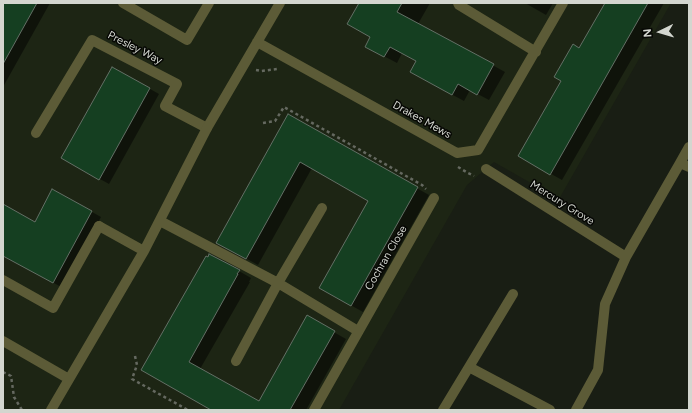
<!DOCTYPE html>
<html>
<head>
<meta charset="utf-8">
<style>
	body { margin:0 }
	#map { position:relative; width:692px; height:413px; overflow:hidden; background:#191e14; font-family:Figtree,sans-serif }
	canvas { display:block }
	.frame { position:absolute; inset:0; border:4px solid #d3d6cf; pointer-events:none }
	.north { position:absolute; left:640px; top:12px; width:40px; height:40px; -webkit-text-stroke:3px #060704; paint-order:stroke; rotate:265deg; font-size:11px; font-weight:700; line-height:16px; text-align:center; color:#d3d6cf }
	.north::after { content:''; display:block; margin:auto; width:14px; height:18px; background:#d3d6cf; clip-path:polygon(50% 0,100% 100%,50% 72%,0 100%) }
</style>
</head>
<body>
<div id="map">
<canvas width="692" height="413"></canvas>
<div class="frame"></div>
<div class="north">N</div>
</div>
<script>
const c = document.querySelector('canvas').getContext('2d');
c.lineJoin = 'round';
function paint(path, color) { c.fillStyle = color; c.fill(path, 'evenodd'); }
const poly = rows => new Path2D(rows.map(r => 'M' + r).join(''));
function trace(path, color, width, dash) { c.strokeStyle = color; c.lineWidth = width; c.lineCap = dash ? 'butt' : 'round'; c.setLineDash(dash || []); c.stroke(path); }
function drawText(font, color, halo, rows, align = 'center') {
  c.font = font + ' Figtree,sans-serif'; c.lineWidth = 3; c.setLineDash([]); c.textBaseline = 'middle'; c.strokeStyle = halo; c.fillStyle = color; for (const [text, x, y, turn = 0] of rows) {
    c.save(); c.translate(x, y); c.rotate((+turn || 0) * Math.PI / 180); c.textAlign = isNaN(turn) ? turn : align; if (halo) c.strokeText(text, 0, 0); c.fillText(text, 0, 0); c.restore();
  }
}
const built = poly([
	[3,3,671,3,559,199,494,162,467,185,339,410,3,410]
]);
const shadow = poly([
	[3,3,50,3,3,87],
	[360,3,430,3,418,24,505,72,489,100,470,90,464,101,423,79,417,61,402,53,397,63,378,53,371,36],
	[525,3,553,3,546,15],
	[606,3,664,3,562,180,519,156],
	[113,68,159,94,109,184,62,158],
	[289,116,429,195,363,312,320,288,370,201,312,168,258,265,229,249],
	[53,190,101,217,63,288,3,255,3,205,35,223],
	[239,271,251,278,249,282,250,282,200,369,259,402,307,317,346,339,306,410,213,410,143,370]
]);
const building = poly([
	[3,3,37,3,3,64,3,3],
	[359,3,402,3,397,12,494,64,477,95,458,84,452,95,410,72,416,61,390,47,384,57,365,47,370,37,347,24,359,3],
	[605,3,648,3,550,175,518,156,561,81,554,77,573,44,579,48,605,3],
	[112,67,150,88,99,180,61,158,112,67],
	[288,114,418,187,351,306,319,288,368,201,300,162,246,259,216,243,288,114],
	[52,189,92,211,53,283,3,256,3,204,35,222,52,189],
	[209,254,240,270,237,274,238,274,189,362,259,401,307,315,335,331,290,410,211,410,141,370,206,256,208,257,209,254]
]);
const path = poly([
	[256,70,261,71,277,69],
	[263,123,275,121,284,107,422,185,426,189],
	[458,167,468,173,474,176],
	[135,356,137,365,132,379,188,410],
	[3,372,11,376,14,397,22,410]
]);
const lane = poly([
	[123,3,187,40,209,3],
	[36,133,92,40,177,84,165,106,207,128],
	[3,280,53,308,99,226]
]);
const street = poly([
	[458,3,459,5,536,52],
	[257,42,457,153,478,150,563,3],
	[689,147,680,163,689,167],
	[486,169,626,257,680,163],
	[160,221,278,283,358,331],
	[99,226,144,251],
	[513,294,469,367,550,410],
	[3,341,69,379],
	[236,361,278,283,322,208],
	[51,410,144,251,207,128,280,3],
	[314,410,434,198],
	[443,410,469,367],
	[576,410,598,370,605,304,626,257]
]);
const streetNames = [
	["Presley Way",135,48,27],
	["Drakes Mews",422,120,29],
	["Mercury Grove",562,203,32],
	["Cochran Close",386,258,-60]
];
paint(built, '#1d2514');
paint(shadow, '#0007');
paint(building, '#153f21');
trace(building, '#636f65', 1);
trace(path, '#656960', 2.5, [3, 3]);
trace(lane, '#5c5b37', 10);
trace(street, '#5c5b37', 10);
drawText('11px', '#d3d6cf', '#060704', streetNames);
</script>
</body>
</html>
